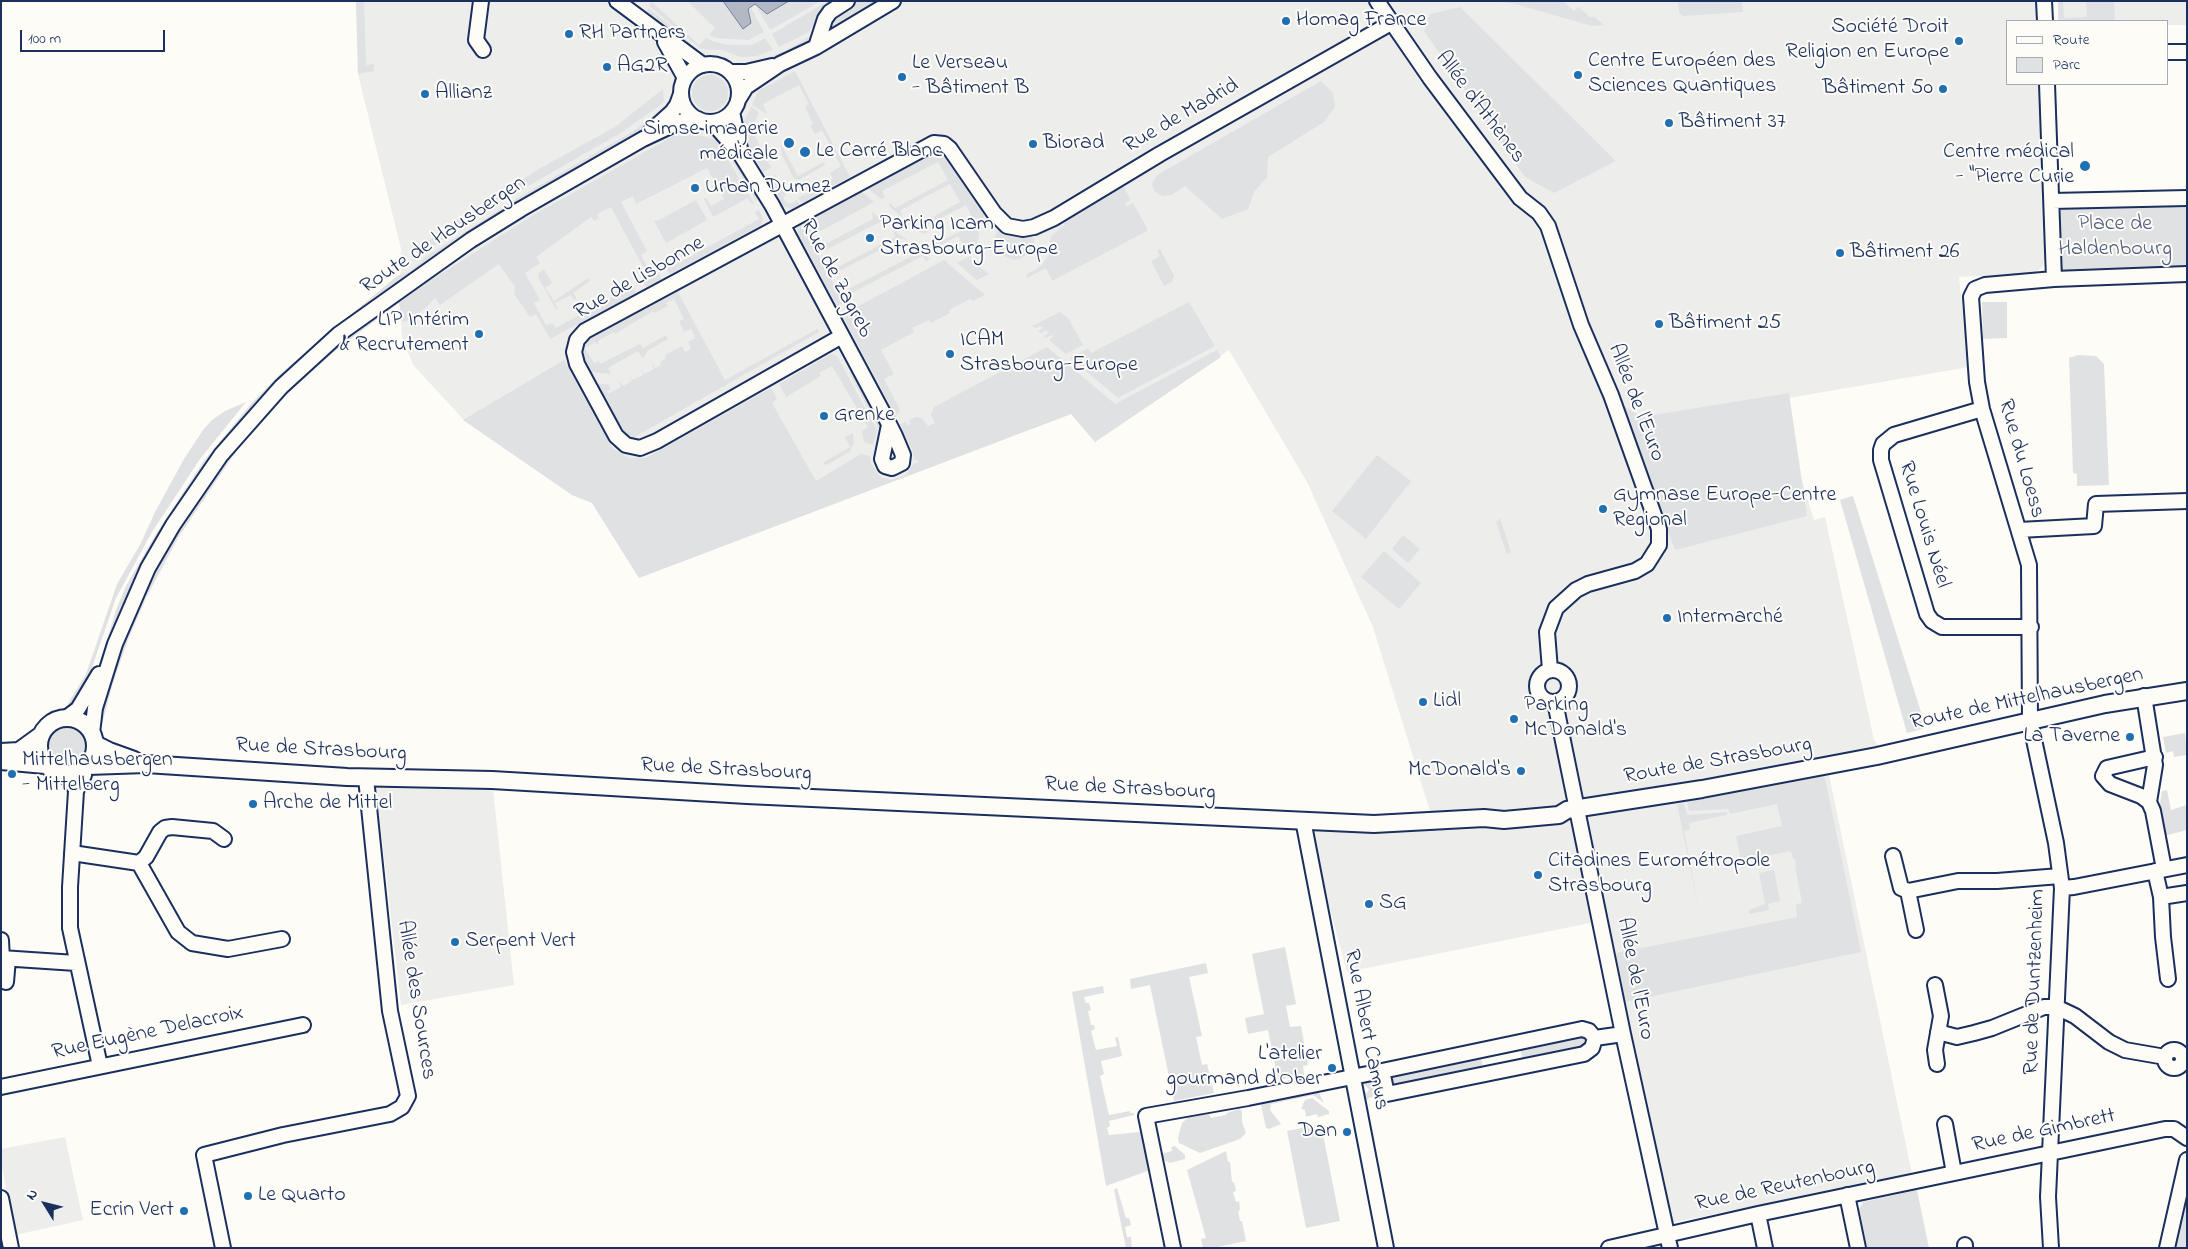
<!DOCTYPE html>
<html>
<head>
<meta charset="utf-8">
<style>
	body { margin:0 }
	#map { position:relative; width:2188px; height:1249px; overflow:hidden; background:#fdfcf7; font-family:"Indie Flower",sans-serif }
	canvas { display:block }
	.frame { position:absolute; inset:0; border:2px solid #1b2f5e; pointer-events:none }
	.legend { position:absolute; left:2006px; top:20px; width:162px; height:65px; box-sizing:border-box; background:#fdfcf7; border:1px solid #a3aaba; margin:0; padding:6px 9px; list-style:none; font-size:15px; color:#1b2f5e }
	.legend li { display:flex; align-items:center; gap:10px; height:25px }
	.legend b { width:25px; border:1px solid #a3aaba }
	.north { position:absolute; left:20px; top:1179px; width:50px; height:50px; -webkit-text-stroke:4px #fdfcf7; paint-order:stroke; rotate:306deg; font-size:14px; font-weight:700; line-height:20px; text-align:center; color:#1b2f5e }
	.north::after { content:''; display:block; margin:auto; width:18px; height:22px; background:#1b2f5e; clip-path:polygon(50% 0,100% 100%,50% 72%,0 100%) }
	.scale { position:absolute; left:20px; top:30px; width:145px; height:22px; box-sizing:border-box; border:2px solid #1b2f5e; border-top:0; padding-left:6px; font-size:15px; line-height:18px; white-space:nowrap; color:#1b2f5e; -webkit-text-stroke:4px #fdfcf7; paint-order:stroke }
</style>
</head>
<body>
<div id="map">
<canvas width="2188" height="1249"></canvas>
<div class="frame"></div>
<ul class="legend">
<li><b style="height:6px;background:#fdfcf7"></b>Route</li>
<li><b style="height:14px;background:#e0e1e3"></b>Parc</li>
</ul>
<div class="north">N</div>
<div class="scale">100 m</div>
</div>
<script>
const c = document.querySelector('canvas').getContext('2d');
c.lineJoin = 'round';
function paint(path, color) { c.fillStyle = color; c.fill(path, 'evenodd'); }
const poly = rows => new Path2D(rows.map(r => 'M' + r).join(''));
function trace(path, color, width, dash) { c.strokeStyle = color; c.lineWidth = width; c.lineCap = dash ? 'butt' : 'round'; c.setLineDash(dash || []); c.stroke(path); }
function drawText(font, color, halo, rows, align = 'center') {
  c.font = font + ' "Indie Flower",sans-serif'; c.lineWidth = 4; c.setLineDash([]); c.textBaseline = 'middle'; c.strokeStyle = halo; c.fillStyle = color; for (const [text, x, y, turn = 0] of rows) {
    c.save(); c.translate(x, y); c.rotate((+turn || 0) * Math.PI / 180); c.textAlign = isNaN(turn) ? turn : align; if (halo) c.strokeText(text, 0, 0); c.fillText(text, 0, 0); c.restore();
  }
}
const built = poly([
	[356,1,2036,1,2037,21,2007,21,2007,84,2039,84,2046,258,2042,268,2032,274,1959,277,1969,367,1777,400,1814,520,1825,517,1874,740,1886,757,1828,770,1912,1174,1661,1225,1595,922,1347,972,1308,828,1432,818,1373,627,1307,482,1229,350,1095,442,1071,414,639,578,592,503,572,495,464,420,413,365,402,337,399,297,401,249,358,74],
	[2058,1,2187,1,2187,25,2167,25,2167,21,2058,21],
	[376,787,493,789,514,985,401,1005],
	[65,1137,83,1220,15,1235,1,1161,1,1149]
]);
const green = poly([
	[356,1,364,1,366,65,374,64,374,71,358,74],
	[687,1,723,1,743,29,748,9,751,8,764,32,749,40,716,38,709,35,715,28],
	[789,1,821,1,770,30,755,4,767,14],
	[828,1,832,1,822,10,809,32,779,47,772,34],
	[853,1,881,1,823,36,827,23],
	[1496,1,1563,1,1574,11,1578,7,1590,17,1594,17,1604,25,1592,26,1515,4],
	[1678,1,1742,1,1743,12,1683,16,1679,13],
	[2058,1,2063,1,2064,18,2087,17,2086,1,2114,1,2115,21,2058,21],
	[652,2,699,45,706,38,715,42,729,45,752,45,765,38,773,50,757,56,741,57,722,50,701,49,649,6],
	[1460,7,1616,161,1554,193,1525,177,1424,31,1430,14],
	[648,8,678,31,690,43,690,48,645,14],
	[812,35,805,45,767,64,750,69,754,63,785,51],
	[701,55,717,55,738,65,741,69,699,56],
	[795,71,850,177,802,203,798,198,833,179,830,173,841,166,822,130,815,134,810,126,813,124,805,107,809,104,799,85,763,104,767,114,752,105,758,91],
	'692 93a18 18 0 1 1 36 0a18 18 0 1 1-36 0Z',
	[1321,81,1333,93,1335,107,1324,122,1268,157,1267,177,1254,192,1248,209,1222,219,1185,186,1171,195,1162,196,1154,191,1152,184,1157,175],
	[663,89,664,101,658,107,619,134,497,204,420,255,416,250,453,223,544,166,615,127],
	[751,107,759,112,755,122,755,136,771,168,763,172,748,147,742,125],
	[660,111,665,114,635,136,471,232,356,315,233,431,98,669,116,610,126,586,156,534,203,462,250,405,280,374,397,276,411,271,424,258,516,199,632,132],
	[682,131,710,138,717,141,754,203,751,204,748,198,713,217,704,199,706,198,711,206,724,199,707,168,636,204,633,196,621,202,647,251,641,255,652,276,659,273,662,279,646,287,642,279,648,276,611,207,597,214,599,218,594,221,591,217,536,257,540,263,525,273,540,300,534,303,546,325,552,323,556,328,625,290,623,284,625,283,632,285,636,293,550,339,536,314,530,317,514,294,515,287,499,264,440,305,435,298,423,310,410,320,402,322,399,303,336,350,289,392,239,447,178,538,146,598,128,640,113,683,101,728,99,728,110,677,129,626,142,595,174,535,237,446,290,387,320,359,399,297,417,289,463,260,530,217],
	[723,139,759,196,756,201,721,142],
	[781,144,798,176,824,162,825,165,799,180,794,179,782,155],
	[936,151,942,152,984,212,984,220,980,226,978,242,965,249,958,236,941,245,944,252,930,240,933,238,938,243,975,223,966,205,925,226,928,232,923,234,909,223,912,220,916,226,960,202,950,184,901,210,902,217,889,206,890,203,895,208,948,180,938,162,882,191,885,197,881,199,867,188],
	[775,175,786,195,783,197,786,202,791,204,797,200,800,205,792,209,783,206,767,180],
	[1121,183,1131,200,1125,203,1127,206,1133,203,1147,228,1147,231,1052,281,1046,268,1027,278,1026,275,1041,266,1049,254,1051,236,1065,225,1062,220],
	[861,191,874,202,810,237,816,249,873,219,872,212,887,224,885,225,882,221,818,254,828,272,895,237,893,230,907,240,907,242,903,238,830,276,839,294,916,254,915,248,930,259,926,261,923,256,844,297,846,301,837,306,797,232,799,226,811,219,811,218],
	[696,200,707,220,666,243,654,221,659,220],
	[2187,204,2187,267,2061,272,2059,205],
	[759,210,763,219,761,225,670,274,667,269,759,219,755,212],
	[998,229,1009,234,1032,237,1034,241,1031,251,1020,259,1014,260,1001,255,995,244,995,237],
	[1160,249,1174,276,1172,282,1164,286,1151,261,1160,256,1157,250],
	[970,256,972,261,989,274,977,280,957,263],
	[944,260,985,295,973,301,970,299,949,310,950,313,931,323,929,320,912,328,914,332,881,350,894,374,884,379,900,410,896,416,842,315],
	[544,269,552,283,545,288,554,301,588,278,590,281,573,293,577,299,574,300,571,295,555,303,558,309,556,309,539,279,538,274],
	[678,292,725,380,817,329,819,332,631,439,625,435,597,384,608,384,611,389,607,391,608,394,621,387,618,380,623,386,632,381,630,374,633,380,643,375,641,368,644,374,654,369,651,362,655,368,661,365,660,362,666,358,665,355,682,346,685,352,691,349,688,342,695,338,691,329,684,332,679,321,684,319,674,299,666,303,668,306,655,313,653,311,615,334,614,332,598,341,599,343,596,344,595,342,585,348,594,363,599,361,600,364,640,344,643,348,666,335,668,339,647,351,645,356,642,358,638,351,608,368,611,374,591,372,583,358,582,351,589,339],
	[1189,302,1215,346,1118,398,1070,358,1088,348,1091,353],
	[1982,302,2007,302,2007,338,1983,339],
	[1060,312,1068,318,1083,345,1066,354,1049,340,1054,336,1052,335,1046,338,1044,336,1049,333,1046,330,1041,333,1038,331,1043,328,1040,326,1035,328,1032,326],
	[822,338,824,340,650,439,638,443],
	[1047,347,1115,404,1217,350,1221,357,1095,442,1071,414,639,578,592,503,572,495,463,420,564,360,612,448,629,458,646,458,771,388,777,399,772,403,816,481,861,454,870,456,871,463,877,473,882,478,891,480,906,475,914,463,918,463,918,460,914,460,913,452,900,425,905,422,908,425,911,424,909,420,916,417,922,418,928,426,935,423,931,415,934,407],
	[831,354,837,356,877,430,873,445,864,442,862,431,868,427,832,366,819,373,821,376,786,397,779,384],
	[2078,355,2096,356,2104,364,2109,485,2077,486,2077,474,2073,473,2069,358],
	[854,369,882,423,882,431,877,447,875,446,879,429,849,372],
	[1789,393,1807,516,1675,550,1622,405,1641,417],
	[246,402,200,459,152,532,116,598,87,682,78,698,73,703,67,705,86,674,117,584,141,543,155,512,184,459,203,430,212,420,225,411],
	[853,433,854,443,849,452,827,465,824,464,824,462,850,447,845,437],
	[1377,455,1411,481,1366,539,1332,511],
	[1853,496,1926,728,1907,733,1840,500],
	[1500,518,1511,552,1507,554,1496,522],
	[1403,535,1420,549,1408,563,1392,549],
	[1384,551,1421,583,1399,609,1361,577],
	'46 746a20 20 0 1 1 40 0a20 20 0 1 1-40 0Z',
	[2185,733,2187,755,2174,757,2173,751,2166,753,2163,737],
	[1823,776,1825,778,1861,952,1625,1002,1616,953,1797,917,1796,904,1802,903,1795,866,1796,865,1795,859,1793,859,1791,851,1741,861,1736,836,1782,826,1777,804,1730,814,1728,809,1689,811,1687,802],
	[2167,790,2171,810,2187,805,2187,830,2164,836,2159,810,2162,791],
	[1684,803,1687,815,1727,812,1727,815,1689,823,1690,829,1684,831,1701,920,1677,804],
	[1774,870,1780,901,1768,904,1769,910,1749,914,1749,910,1765,904,1759,873],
	[1285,947,1296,1004,1286,1006,1290,1027,1301,1026,1308,1065,1303,1066,1304,1075,1278,1080,1268,1030,1248,1034,1245,1018,1264,1014,1252,954],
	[1206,963,1208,973,1189,977,1202,1036,1196,1037,1202,1065,1207,1064,1214,1093,1174,1101,1150,985,1131,989,1130,979],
	[1103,986,1104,993,1084,997,1086,1003,1089,1003,1091,1010,1088,1011,1091,1025,1094,1025,1095,1029,1091,1031,1096,1050,1117,1046,1115,1038,1118,1037,1122,1056,1101,1061,1104,1074,1100,1076,1109,1115,1130,1111,1130,1113,1134,1113,1134,1115,1109,1121,1110,1126,1107,1128,1109,1135,1140,1132,1138,1122,1142,1121,1153,1169,1106,1186,1072,992],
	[1587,1035,1588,1046,1518,1064,1522,1057,1520,1049,1515,1047],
	[1480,1054,1484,1071,1398,1087,1394,1086,1392,1080,1392,1074],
	[1359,1079,1376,1079,1378,1091,1376,1095,1364,1101,1360,1088,1367,1093,1369,1089],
	[1317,1089,1324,1103,1313,1095,1271,1104,1270,1110,1281,1124,1269,1129,1266,1128,1260,1100],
	[1312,1098,1329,1111,1329,1114,1318,1117,1317,1114,1306,1117,1305,1110,1301,1109,1305,1100],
	[1239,1109,1242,1111,1242,1122,1246,1133,1240,1139,1200,1153,1179,1143,1178,1138,1182,1123,1191,1115,1201,1112,1205,1115,1209,1114,1211,1118,1226,1115,1227,1113],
	[1321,1124,1340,1221,1306,1228,1287,1131],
	[1175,1146,1185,1155,1185,1159,1170,1163,1160,1158,1159,1150,1160,1150,1161,1154,1172,1151,1171,1147],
	[1226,1151,1228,1162,1230,1162,1232,1182,1234,1182,1236,1191,1233,1192,1236,1202,1239,1201,1240,1210,1238,1211,1240,1221,1242,1221,1246,1241,1213,1248,1203,1248,1201,1239,1206,1238,1187,1170],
	[2187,1187,2187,1248,2174,1248],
	[1117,1188,1126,1218,1129,1218,1131,1225,1125,1227,1127,1237,1131,1237,1132,1248,1126,1248,1114,1190],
	[1917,1190,1929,1248,1867,1248,1859,1209,1863,1202]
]);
const water = poly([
	[723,1,789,1,767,14,755,4,748,9,751,23,743,29,723,1]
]);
const minor = poly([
	[481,1,476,40,483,50],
	[617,1,703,65],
	[1377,1,1430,78,1520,198,1539,213,1548,226,1581,325,1611,395,1659,529,1659,545,1647,564,1635,571,1588,584,1576,590,1556,608,1547,632,1550,670],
	[2044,1,2045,21],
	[665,42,685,78],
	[816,47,825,19,830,12,847,1],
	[2167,52,2187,52],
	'681 93a29 29 0 1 1 58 0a29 29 0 1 1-58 0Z',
	[730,72,746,72,772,66],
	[2047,84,2054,279,2187,274],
	[738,100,746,87,780,64,816,47,893,1],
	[732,112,740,149],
	[712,122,741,155,772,205,889,424,895,436,903,455,902,463,892,468,885,466,882,459,889,425],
	[651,131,672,112,677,105,681,94],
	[2052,201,2187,198],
	[842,336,657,441,640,448,626,445,616,436,577,364,574,352,577,340,585,331,934,143,944,144,950,149,994,213,1007,226,1023,229,1034,227,1054,218,1160,154,1391,23],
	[1982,409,1894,435,1883,444,1881,450,1881,460,1927,614,1932,621,1942,627,2031,627],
	[2019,530,2094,526,2096,504,2187,501],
	'1537 686a16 16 0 1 1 32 0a16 16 0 1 1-32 0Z',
	[2144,696,2155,765,2149,802,2153,811,2164,869],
	[1555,702,1623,1034,1670,1248],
	[66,718,78,709,99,674],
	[92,733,95,708,115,644,148,568,173,525,221,455,281,387,339,334,471,240,521,209,643,139,679,122,698,119],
	[82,770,84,775,76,791,70,887,70,928,100,1066],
	[65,775,76,789],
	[2149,802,2141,796,2110,784,2103,776,2107,768,2155,757],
	[1303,820,1386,1248],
	[72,853,139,863,178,932,192,943,228,949,282,939],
	[1893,856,1901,888,1908,891],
	[139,863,146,857,160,832,165,828,172,827,213,831,224,839],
	[2155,871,2161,897,2163,937,2168,979],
	[2062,888,2074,887,2187,865],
	[1908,891,1958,881,1997,881,2060,876],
	[1908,891,1916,930],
	[2161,897,2187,893],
	[1,940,2,959],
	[1,958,76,963],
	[6,982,8,959],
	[1935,985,1941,1016,1935,1050,1937,1064],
	[1582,1029,1589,1031,1595,1038,1592,1048,1584,1054,1387,1094,1382,1071,1582,1029],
	[1938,1032,1957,1037,1974,1033,1992,1028,2044,1007,2056,1007,2075,1016,2109,1042,2125,1050,2165,1057],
	[1595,1038,1623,1034],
	'2165 1059a9 9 0 1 1 18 0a9 9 0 1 1-18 0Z',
	[1,1087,303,1025],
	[1945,1124,1954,1173],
	[1847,1195,1858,1248],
	[1,1198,11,1248],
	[1758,1214,1765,1248],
	[1965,1245,1965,1248],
	[223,1248,204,1155,283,1135,390,1114,402,1107,408,1096,390,1011,366,778],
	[1173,1248,1146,1116,1248,1098,1382,1071],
	[1609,1248,1758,1214,2165,1129,2174,1129,2187,1138],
	[2051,1248,2048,1197,2062,888,2056,843,2030,721,2029,565,1982,409,1977,382,1971,297,1975,289,1985,285,2054,279],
	[2167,1248,2187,1160]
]);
const major = poly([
	'39 746a28 28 0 1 1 56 0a28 28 0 1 1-56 0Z',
	[95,744,109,751,134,760],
	[1,752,19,751,41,735],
	[1,761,45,765],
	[88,766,146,764,347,777,492,780,747,795,1374,824,1484,818,1504,820,1559,815,1567,810,1702,789,1877,756,2105,704,2187,691]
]);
const markers = [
	[1286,21,5,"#1f6fb2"],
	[569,34,5,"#1f6fb2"],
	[1959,41,5,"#1f6fb2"],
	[607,67,5,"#1f6fb2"],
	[1578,75,5,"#1f6fb2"],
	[902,77,5,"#1f6fb2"],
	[1943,89,5,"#1f6fb2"],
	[425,94,5,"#1f6fb2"],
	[1669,123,5,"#1f6fb2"],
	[789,143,6,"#1f6fb2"],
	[1033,144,5,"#1f6fb2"],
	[805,152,6,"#1f6fb2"],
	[2085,166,6,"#1f6fb2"],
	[695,188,5,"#1f6fb2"],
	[870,238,5,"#1f6fb2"],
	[1840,253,5,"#1f6fb2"],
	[1659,324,5,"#1f6fb2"],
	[479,334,5,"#1f6fb2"],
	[950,354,5,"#1f6fb2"],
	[824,416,5,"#1f6fb2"],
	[1603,509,5,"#1f6fb2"],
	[1667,618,5,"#1f6fb2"],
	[1423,702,5,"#1f6fb2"],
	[1514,719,5,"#1f6fb2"],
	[2130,737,5,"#1f6fb2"],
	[1521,771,5,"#1f6fb2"],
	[12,774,5,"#1f6fb2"],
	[253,804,5,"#1f6fb2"],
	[1538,875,5,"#1f6fb2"],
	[1369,904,5,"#1f6fb2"],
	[455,942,5,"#1f6fb2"],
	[1332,1068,5,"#1f6fb2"],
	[1347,1132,5,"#1f6fb2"],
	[248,1196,5,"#1f6fb2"],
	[184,1211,5,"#1f6fb2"]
];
const poiNames = [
	["Homag France",1296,21],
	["Société Droit",1949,28,"right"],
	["Religion en Europe",1949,53,"right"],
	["RH Partners",579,34],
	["Centre Européen des",1588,62],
	["Sciences Quantiques",1588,87],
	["Le Verseau",912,64],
	["- Bâtiment B",912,89],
	["AG2R",617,67],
	["Bâtiment 50",1933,89,"right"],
	["Allianz",435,94],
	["Bâtiment 37",1679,123],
	["Simse imagerie",778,130,"right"],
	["médicale",778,155,"right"],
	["Biorad",1043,144],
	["Le Carré Blanc",816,152],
	["Centre médical",2074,153,"right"],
	["- \"Pierre Curie",2074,178,"right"],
	["Urban Dumez",705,188],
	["Parking Icam",880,225],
	["Strasbourg-Europe",880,250],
	["Bâtiment 26",1850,253],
	["LIP Intérim",469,321,"right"],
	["& Recrutement",469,346,"right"],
	["Bâtiment 25",1669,324],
	["ICAM",960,341],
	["Strasbourg-Europe",960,366],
	["Grenke",834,416],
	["Gymnase Europe-Centre",1613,496],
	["Regional",1613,521],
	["Intermarché",1677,618],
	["Lidl",1433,702],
	["Parking",1524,706],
	["McDonald's",1524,731],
	["La Taverne",2120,737,"right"],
	["Mittelhausbergen",22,761],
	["- Mittelberg",22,786],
	["McDonald's",1511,771,"right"],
	["Arche de Mittel",263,804],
	["Citadines Eurométropole",1548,862],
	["Strasbourg",1548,887],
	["SG",1379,904],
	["Serpent Vert",465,942],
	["L'atelier",1322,1055,"right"],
	["gourmand d'Ober",1322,1080,"right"],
	["Dan",1337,1132,"right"],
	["Le Quarto",258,1196],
	["Ecrin Vert",174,1211,"right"]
];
const streetNames = [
	["Allée d'Athènes",1479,108,53],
	["Rue de Madrid",1182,117,-30],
	["Route de Hausbergen",444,236,-34],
	["Rue de Lisbonne",640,279,-30],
	["Rue de Zagreb",835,279,62],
	["Allée de l'Euro",1635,403,69],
	["Rue du Loess",2020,459,74],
	["Rue Louis Néel",1923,525,73],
	["Route de Mittelhausbergen",2027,700,-12],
	["Rue de Strasbourg",321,751,3],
	["Route de Strasbourg",1718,762,-10],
	["Rue de Strasbourg",726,771,3],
	["Rue de Strasbourg",1130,790,3],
	["Allée de l'Euro",1634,979,79],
	["Rue de Duntzenheim",2036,982,-88],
	["Allée des Sources",415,1000,81],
	["Rue Albert Camus",1365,1030,79],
	["Rue Eugène Delacroix",148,1034,-12],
	["Rue de Gimbrett",2044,1132,-12],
	["Rue de Reutenbourg",1785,1187,-12]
];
const parkNames = [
	["Place de",2115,225],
	["Haldenbourg",2115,250]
];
paint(built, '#edeeec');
paint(green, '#e0e1e3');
paint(water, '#b3b8c5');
trace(water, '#76819c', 1);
trace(minor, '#1b2f5e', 18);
trace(major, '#1b2f5e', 20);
trace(minor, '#fdfcf7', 14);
trace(major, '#fdfcf7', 16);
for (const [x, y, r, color] of markers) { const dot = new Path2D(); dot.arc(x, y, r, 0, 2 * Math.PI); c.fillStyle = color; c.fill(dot); trace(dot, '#fdfcf7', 2); }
drawText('22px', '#1b2f5e', '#fdfcf7', poiNames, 'left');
drawText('22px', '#1b2f5e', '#fdfcf7', streetNames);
drawText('22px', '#4c5c7f', '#fdfcf7', parkNames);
</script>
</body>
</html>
